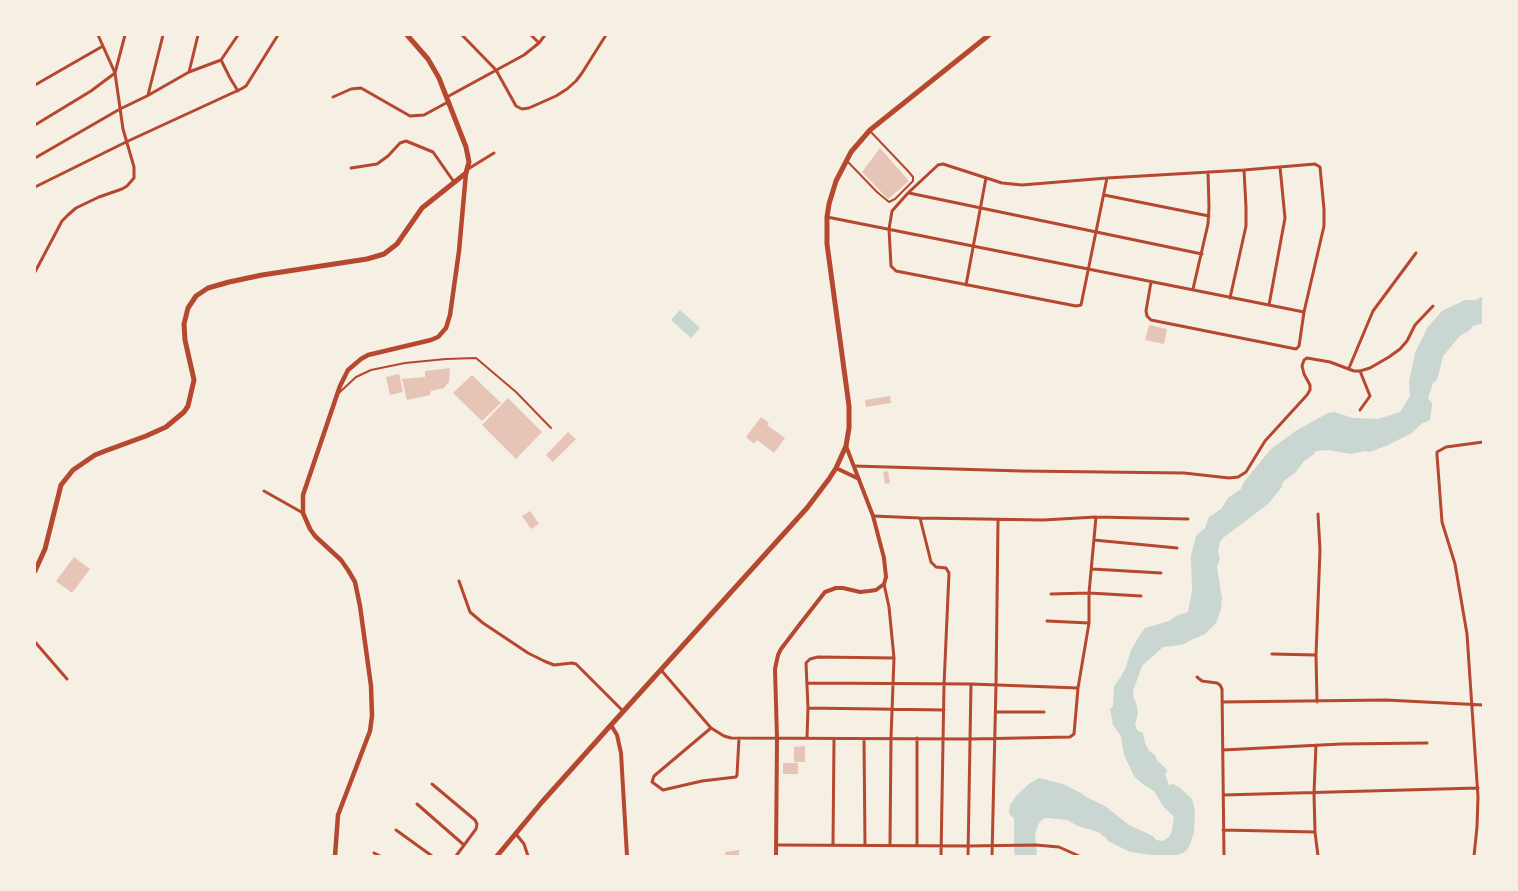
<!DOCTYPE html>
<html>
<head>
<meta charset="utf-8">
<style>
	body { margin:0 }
	#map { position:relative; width:1518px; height:891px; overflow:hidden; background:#f6efe4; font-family:"Work Sans",sans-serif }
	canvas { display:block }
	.frame { position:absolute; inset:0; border:36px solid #f6efe4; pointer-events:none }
</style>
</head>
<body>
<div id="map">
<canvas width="1518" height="891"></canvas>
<div class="frame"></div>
</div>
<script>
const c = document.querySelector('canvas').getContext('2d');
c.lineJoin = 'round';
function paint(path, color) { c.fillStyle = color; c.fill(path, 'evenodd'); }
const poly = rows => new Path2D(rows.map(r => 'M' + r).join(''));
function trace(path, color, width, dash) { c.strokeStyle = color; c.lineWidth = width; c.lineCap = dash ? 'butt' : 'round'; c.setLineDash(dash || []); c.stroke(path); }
const water = poly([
	[1483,296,1483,323,1473,326,1470,330,1460,336,1443,356,1438,377,1436,381,1433,383,1428,398,1432,403,1432,406,1430,420,1421,424,1412,433,1388,445,1370,452,1365,451,1351,454,1328,450,1316,451,1313,455,1304,461,1296,472,1284,481,1282,484,1282,487,1268,504,1223,538,1220,542,1218,552,1220,559,1217,567,1222,598,1221,609,1216,623,1205,634,1189,641,1186,643,1181,645,1163,647,1142,666,1133,691,1134,699,1136,702,1138,713,1135,725,1137,730,1143,733,1145,743,1149,751,1155,755,1157,760,1166,769,1167,772,1165,774,1169,785,1173,784,1180,788,1192,799,1195,810,1194,832,1190,844,1187,850,1183,853,1173,856,1160,856,1130,852,1108,841,1106,838,1098,832,1078,826,1067,820,1048,818,1043,819,1039,823,1035,834,1037,856,1015,856,1014,848,1014,818,1011,816,1009,812,1010,805,1016,796,1030,783,1039,778,1063,784,1081,793,1086,797,1105,806,1129,825,1153,836,1156,840,1163,841,1169,837,1172,831,1174,817,1163,806,1154,791,1144,785,1134,776,1124,755,1121,736,1113,725,1110,709,1113,706,1114,686,1120,678,1126,667,1131,650,1140,635,1145,628,1169,621,1176,616,1188,612,1192,591,1191,556,1196,536,1205,528,1209,517,1221,509,1228,498,1241,489,1243,484,1251,473,1271,449,1297,430,1328,413,1334,412,1353,418,1378,419,1400,412,1410,396,1409,382,1415,353,1427,328,1442,311,1465,300,1476,300],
	[680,310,700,328,691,338,671,320]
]);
const building = poly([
	[880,148,909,181,888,199,862,172],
	[1149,325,1167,329,1164,344,1145,340],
	[450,368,449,382,444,388,431,391,430,395,407,400,402,379,425,377,425,371],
	[399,374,403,392,390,395,386,377],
	[472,375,501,403,482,421,453,393],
	[890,396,891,403,866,407,865,400],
	[508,398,542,432,516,459,482,425],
	[761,417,769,423,767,425,785,438,774,453,757,440,754,444,746,437],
	[568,432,576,439,553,462,546,455],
	[888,471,890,483,885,484,883,472],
	[530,511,539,524,531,529,522,516],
	[74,557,90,569,72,593,56,581],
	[805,746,805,762,794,762,794,747],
	[783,763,798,763,798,774,783,774],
	[739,850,739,856,725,856,725,852]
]);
const service = poly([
	[848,162,877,192,889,202,895,199,913,181,913,177,908,171,870,131],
	[340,392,356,377,371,370,405,363,446,359,476,358,516,392,551,428]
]);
const minor = poly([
	[462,35,496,70,516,106,522,109,529,108,556,96,567,89,576,81,582,73,606,35],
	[531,35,539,43],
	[221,60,230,78,238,91],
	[189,72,198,35],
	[35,85,103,46],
	[148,95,163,35],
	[333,97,351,89,361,88,410,116,424,115,448,102],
	[447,97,524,55,539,43,545,35],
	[35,125,91,91,115,73,98,35],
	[35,158,120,109,147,96,189,72,221,60,238,35],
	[351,168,377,164,388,156,400,143,406,141,433,152,454,182],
	[468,169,494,153],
	[1107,178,1081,305,1076,306,896,271,891,266,889,229,892,211,908,193,938,165,943,164,1002,183,1022,185,1107,178,1244,170,1315,164,1320,167,1324,209,1324,226,1304,312,1299,346,1296,349,1151,320,1147,316,1146,311,1151,282],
	[35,187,126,142,241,89,246,86,278,35],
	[909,193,1202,254],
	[1104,195,1209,216],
	[827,217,1304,312],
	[35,272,62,221,68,215,76,208,99,197,122,189,127,186,134,178,134,167,123,129,115,73,125,35],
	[966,285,986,178],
	[1193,289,1208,224,1209,207,1208,172],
	[1230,298,1246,226,1246,207,1244,170],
	[1269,305,1285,218,1280,167],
	[1349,368,1373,311,1416,253],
	[1360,410,1370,396,1360,371],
	[854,466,1021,471,1184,473,1229,478,1238,477,1246,472,1265,441,1307,395,1310,390,1310,385,1304,374,1302,366,1304,360,1307,358,1330,362,1354,371,1360,371,1370,368,1389,357,1400,349,1407,341,1415,325,1433,306],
	[264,491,303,513],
	[1096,517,1188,519],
	[920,518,931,562,936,567,946,568,949,573,944,685,941,856],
	[1094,540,1177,548],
	[1092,569,1161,573],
	[459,581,470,612,483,623,528,653,544,661,554,665,572,663,576,664,623,711],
	[884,584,889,607,894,658,891,738,890,845],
	[1051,594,1089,593,1141,596],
	[1047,621,1089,623],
	[35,642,67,679],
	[1272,654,1316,655],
	[661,670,711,728,724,736,731,738,970,739,1070,737,1074,734,1078,688,1089,623,1089,593,1096,517,1043,520,920,518,873,516],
	[1197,677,1202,681,1217,683,1220,685,1222,689,1224,856],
	[807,683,971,684,1078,688],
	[1222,702,1386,700,1483,705],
	[1317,702,1316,655,1320,550,1318,514],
	[808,708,944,710],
	[996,712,1044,712],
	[711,728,654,776,652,782,663,790,702,781,736,777,737,775,739,738],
	[807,738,808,708,806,663,810,659,818,657,894,658],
	[864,739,865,845],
	[1316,745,1314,793,1315,832,1318,856],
	[1223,750,1341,744,1427,743],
	[432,784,475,820,477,824,476,829,456,856],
	[1223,795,1478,788],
	[417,804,464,845],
	[396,830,432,856],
	[1223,830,1315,832],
	[516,834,524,844,528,856],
	[777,845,968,846,1036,845,1059,847,1079,856],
	[833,845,834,739],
	[917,845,917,738],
	[374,853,380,856],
	[968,856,971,684],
	[992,856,996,685,998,520],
	[1474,856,1477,827,1478,797,1467,634,1455,564,1442,522,1437,455,1437,452,1446,447,1483,442]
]);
const tertiary = poly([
	[836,468,859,479],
	[611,725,617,735,621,753,627,856],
	[776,856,777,738,775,669,778,655,781,649,800,624,825,592,836,588,843,588,860,592,869,591,876,590,884,584,886,577,884,558,873,516,846,446]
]);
const secondary = poly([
	[335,856,338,815,370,731,372,716,371,686,360,606,355,582,348,570,341,560,315,536,310,529,303,513,303,495,340,386,348,370,361,359,368,355,431,340,438,337,446,328,450,315,459,251,466,173]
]);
const primary = poly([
	[35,571,45,549,61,485,73,470,95,455,105,451,146,436,166,427,184,412,188,406,194,380,185,340,184,324,188,308,196,296,208,288,229,282,262,275,367,259,384,254,397,244,422,208,466,173,469,162,466,147,439,78,428,59,407,35],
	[497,856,542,802,611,725,807,508,829,479,836,468,846,446,849,428,849,406,827,244,827,217,829,204,836,181,851,152,870,130,989,35]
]);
paint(water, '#c9d6d2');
paint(building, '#e6c5b7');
trace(service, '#b5482f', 2);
trace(minor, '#b5482f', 3);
trace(tertiary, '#b5482f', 4);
trace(secondary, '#b5482f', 4.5);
trace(primary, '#b5482f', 5);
</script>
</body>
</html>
